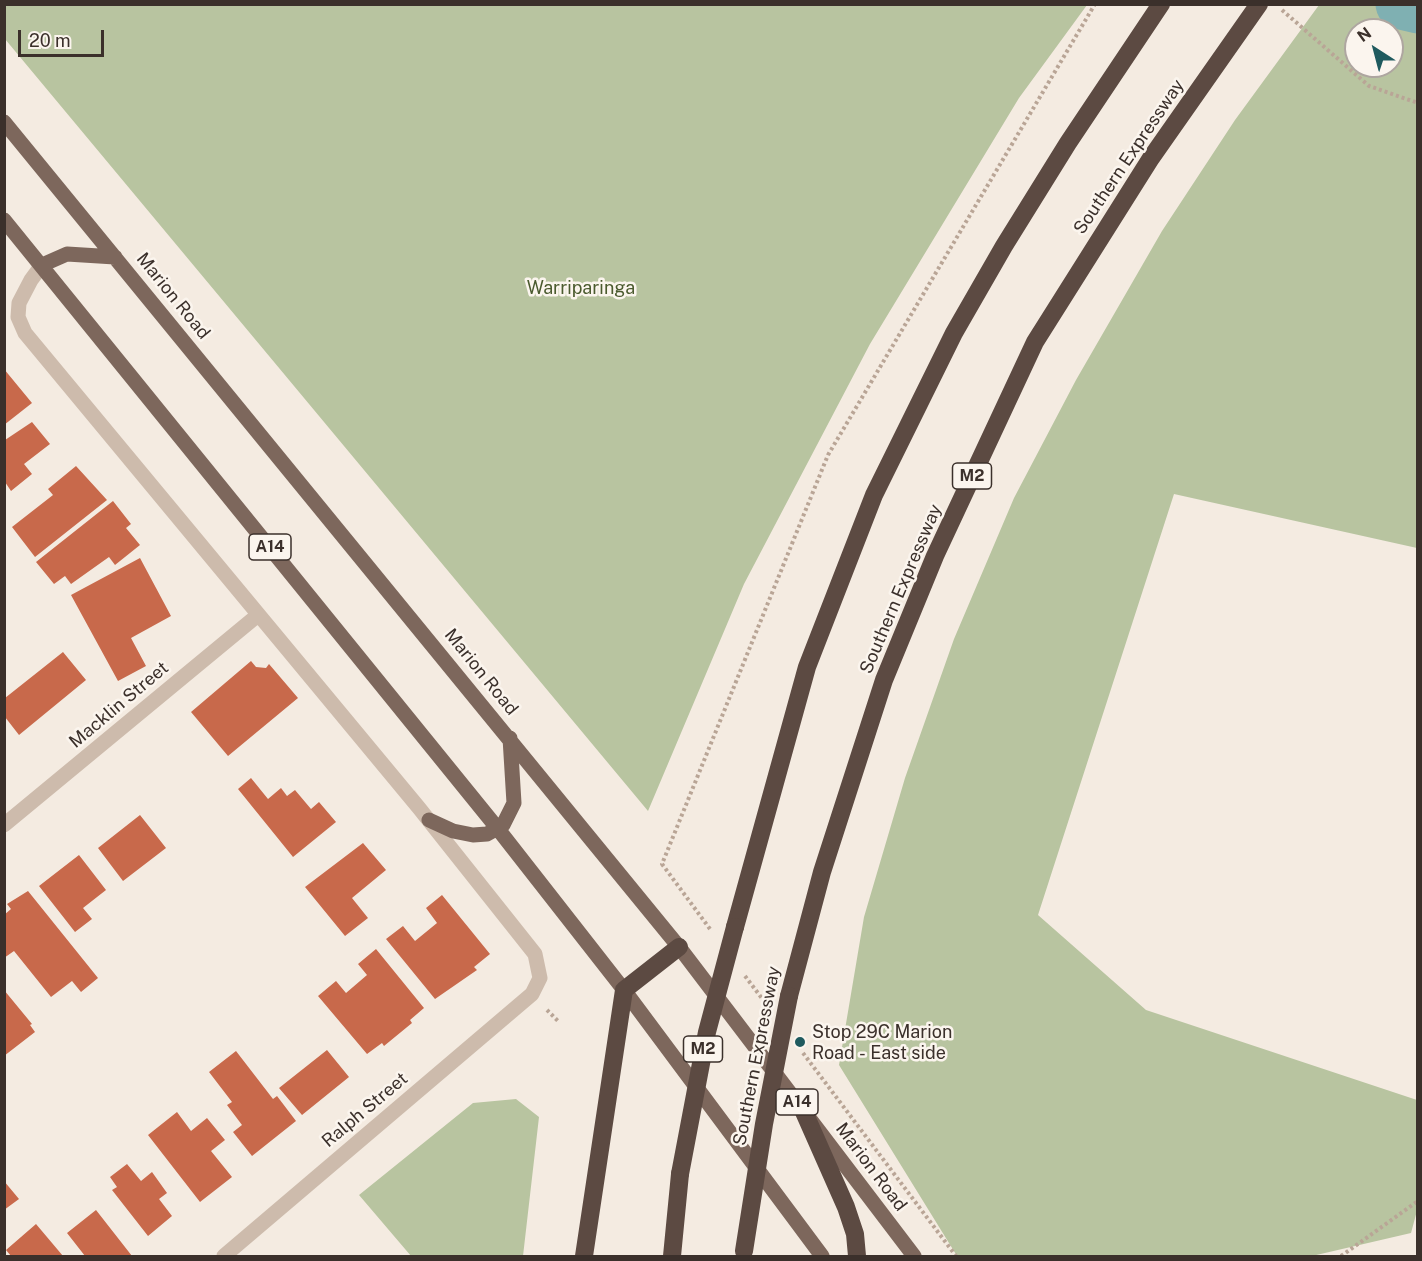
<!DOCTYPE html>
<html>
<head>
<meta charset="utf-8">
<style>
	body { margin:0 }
	#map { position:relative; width:1422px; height:1261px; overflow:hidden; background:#f4ebe1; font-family:"Public Sans",sans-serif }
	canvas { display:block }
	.frame { position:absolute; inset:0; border:6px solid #3b302b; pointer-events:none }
	.north { position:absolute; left:1344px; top:18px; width:60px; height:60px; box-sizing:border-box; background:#fbf5ee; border:2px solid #aea6a0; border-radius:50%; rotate:324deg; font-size:16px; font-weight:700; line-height:24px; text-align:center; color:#3b302b }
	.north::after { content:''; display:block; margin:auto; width:21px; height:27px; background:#1f5a5e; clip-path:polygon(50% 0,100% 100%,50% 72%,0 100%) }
	.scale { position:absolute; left:18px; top:30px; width:86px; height:27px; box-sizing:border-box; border:3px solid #3b302b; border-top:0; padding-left:8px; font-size:18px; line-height:21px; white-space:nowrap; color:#3b302b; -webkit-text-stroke:4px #fbf5ee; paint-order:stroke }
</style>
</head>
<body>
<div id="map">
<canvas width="1422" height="1261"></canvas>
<div class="frame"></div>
<div class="north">N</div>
<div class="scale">20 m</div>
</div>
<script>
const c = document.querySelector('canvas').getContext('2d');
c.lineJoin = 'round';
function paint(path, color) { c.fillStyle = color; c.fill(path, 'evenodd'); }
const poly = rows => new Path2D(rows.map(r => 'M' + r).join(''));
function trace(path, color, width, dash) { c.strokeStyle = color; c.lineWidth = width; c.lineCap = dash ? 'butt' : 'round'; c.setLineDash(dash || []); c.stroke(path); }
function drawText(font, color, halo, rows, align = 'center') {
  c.font = font + ' "Public Sans",sans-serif'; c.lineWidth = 5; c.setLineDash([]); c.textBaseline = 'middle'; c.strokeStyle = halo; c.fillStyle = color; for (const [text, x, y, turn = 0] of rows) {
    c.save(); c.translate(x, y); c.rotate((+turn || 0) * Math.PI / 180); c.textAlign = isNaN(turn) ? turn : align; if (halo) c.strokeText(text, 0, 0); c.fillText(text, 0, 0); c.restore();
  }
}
const green = poly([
	[4,5,5,4,1087,5,1019,98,870,344,744,584,648,811,5,39],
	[1319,5,1417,5,1417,548,1174,494,1038,915,1146,1010,1417,1100,1418,1207,1411,1233,1312,1256,957,1256,839,1065,864,917,905,778,954,639,1014,498,1076,380,1162,231,1235,120],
	[1356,30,1392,30,1392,66,1356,66],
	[516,1099,539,1117,523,1256,411,1256,359,1195,473,1103]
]);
const river = poly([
	[1401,4,1418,8]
]);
const building = poly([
	[4,369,32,403,4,425],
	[32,422,50,444,24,464,32,474,11,491,5,482,5,440],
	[76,466,107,500,35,557,12,527,53,495,48,489],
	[113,501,131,524,126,528,140,545,115,565,109,557,71,584,65,576,54,584,36,562],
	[140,558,171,616,131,638,146,666,118,681,71,595],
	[63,652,86,680,19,735,5,717,5,698],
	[251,661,256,667,266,668,269,664,298,698,228,756,191,712],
	[251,778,268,799,281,788,287,796,295,790,311,809,319,802,336,822,293,857,238,789],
	[140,815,166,848,123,881,98,848],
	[363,843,386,870,352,898,368,918,345,936,305,887],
	[79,855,106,890,83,908,92,919,75,932,39,886],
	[28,891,98,978,81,992,72,981,51,997,14,951,4,958,4,915,11,909,7,904],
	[442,895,490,954,474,967,477,970,435,999,386,939,403,926,415,941,437,923,426,908],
	[376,949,424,1008,410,1020,412,1023,384,1046,382,1043,367,1054,318,996,336,981,346,993,367,975,358,964],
	[4,990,32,1024,30,1025,35,1032,4,1056],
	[327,1050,349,1077,302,1115,279,1088],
	[236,1051,273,1099,277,1096,296,1121,252,1156,233,1132,242,1125,227,1105,232,1102,209,1072],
	[177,1112,191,1131,207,1118,225,1140,211,1151,232,1177,200,1202,148,1135],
	[127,1164,141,1181,152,1172,167,1193,159,1199,172,1216,148,1236,112,1190,117,1187,110,1177],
	[4,1181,19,1199,4,1210],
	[96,1210,132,1256,85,1256,67,1233],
	[36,1224,63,1256,11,1256,6,1250]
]);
const path = poly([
	[1282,10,1369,86,1418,103],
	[710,929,662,864,828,455,1095,4],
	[745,976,764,1001],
	[547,1010,559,1022],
	[803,1053,956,1256],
	[1341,1256,1418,1201]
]);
const minor = poly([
	[42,265,31,280,19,303,18,317,25,333,419,808,535,954,540,978,532,994,224,1256],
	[4,825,258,615]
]);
const major = poly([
	[4,122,679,947,914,1256],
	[4,220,498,829,624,990,822,1256],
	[42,265,67,254,115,257],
	[429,820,453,831,473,835,487,834,503,825,514,803,510,738]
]);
const highway = poly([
	[735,927,807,667,874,495,954,333,1004,246,1068,143,1161,4],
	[789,996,822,872,884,680,935,556,1035,342,1151,158,1259,4],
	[804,1112,846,1207,855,1234,857,1256],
	[584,1256,624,990,679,947],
	[672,1256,680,1174]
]);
const highwayBridge = poly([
	[680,1174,707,1032,735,927],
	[744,1251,764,1124,789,996]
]);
const markers = [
	[800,1042,6,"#1f5a5e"]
];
const shields = [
	[972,476,39],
	[270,547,42],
	[703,1049,39],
	[797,1102,42]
];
const shieldNames = [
	["M2",972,476],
	["A14",270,547],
	["M2",703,1049],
	["A14",797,1102]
];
const streetNames = [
	["Southern Expressway",1129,157,-56],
	["Marion Road",173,296,51],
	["Southern Expressway",901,589,-67],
	["Marion Road",481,672,51],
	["Macklin Street",119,705,-40],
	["Southern Expressway",757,1056,-79],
	["Ralph Street",365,1110,-40],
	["Marion Road",871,1167,53]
];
const parkNames = [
	["Warriparinga",581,288]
];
const poiNames = [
	["Stop 29C Marion",812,1032],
	["Road - East side",812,1053]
];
paint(green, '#b8c4a0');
trace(river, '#7fb0b2', 51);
paint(building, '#c8694b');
trace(path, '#b9a596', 4, [3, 3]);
trace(minor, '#cdbbac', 15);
trace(major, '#7d675c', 15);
trace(highway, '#5c4a42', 18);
trace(highwayBridge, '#5c4a42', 18);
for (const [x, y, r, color] of markers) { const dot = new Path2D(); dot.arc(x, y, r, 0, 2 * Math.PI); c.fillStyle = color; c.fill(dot); trace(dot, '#fbf5ee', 2); }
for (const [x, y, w] of shields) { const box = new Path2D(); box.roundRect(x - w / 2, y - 13, w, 26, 4.5); c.fillStyle = '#fbf5ee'; c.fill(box); trace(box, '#3b302b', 1.5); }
drawText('bold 16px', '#3b302b', null, shieldNames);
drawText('18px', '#3b302b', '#fbf5ee', streetNames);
drawText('18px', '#4a5a2e', '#fbf5ee', parkNames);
drawText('18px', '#3b302b', '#fbf5ee', poiNames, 'left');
</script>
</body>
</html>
